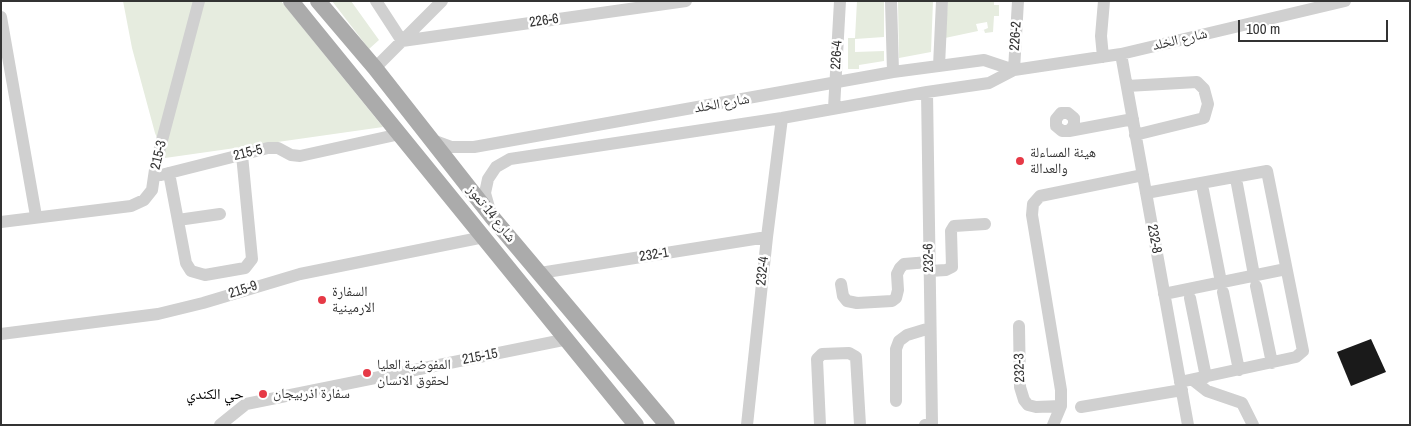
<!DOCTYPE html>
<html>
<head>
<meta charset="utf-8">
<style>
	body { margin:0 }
	#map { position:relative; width:1411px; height:426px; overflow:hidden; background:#fff; font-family:"Archivo Narrow",sans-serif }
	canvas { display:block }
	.frame { position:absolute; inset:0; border:2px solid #333; pointer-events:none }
	.scale { position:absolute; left:1238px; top:20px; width:150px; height:22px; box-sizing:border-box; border:2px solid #333; border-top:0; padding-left:6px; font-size:15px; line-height:18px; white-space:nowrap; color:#333; -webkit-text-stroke:4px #fff; paint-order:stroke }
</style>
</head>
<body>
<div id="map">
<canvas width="1411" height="426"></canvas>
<div class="frame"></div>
<div class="scale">100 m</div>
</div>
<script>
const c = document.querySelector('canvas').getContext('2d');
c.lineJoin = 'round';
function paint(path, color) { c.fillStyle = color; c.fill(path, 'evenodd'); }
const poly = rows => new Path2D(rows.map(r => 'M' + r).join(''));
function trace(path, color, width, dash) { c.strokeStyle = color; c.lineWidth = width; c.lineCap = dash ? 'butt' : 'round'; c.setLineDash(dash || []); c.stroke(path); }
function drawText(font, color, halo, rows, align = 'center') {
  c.font = font + ' "Archivo Narrow","Noto Naskh Arabic",sans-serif'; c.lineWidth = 5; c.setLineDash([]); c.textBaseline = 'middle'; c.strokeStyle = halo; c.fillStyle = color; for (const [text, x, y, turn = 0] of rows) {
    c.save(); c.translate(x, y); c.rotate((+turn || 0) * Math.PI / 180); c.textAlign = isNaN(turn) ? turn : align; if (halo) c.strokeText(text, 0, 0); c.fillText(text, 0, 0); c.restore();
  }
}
const green = poly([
	[123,1,281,1,383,127,165,158,155,133,132,48],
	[332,1,351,1,379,40,369,49],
	[857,1,884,1,884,37,855,39,855,52,884,51,884,61,859,65,859,69,848,69,848,38,855,38],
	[898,1,933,1,931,52,899,58],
	[948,1,994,1,994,5,999,5,999,16,994,16,993,32,985,33,984,30,981,31,988,28,987,22,976,24,978,31,945,38]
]);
const building = poly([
	[1371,339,1386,372,1351,386,1337,352]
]);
const minor = poly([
	[376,1,402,41,686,1],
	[891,1,893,72],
	[1,17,36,216],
	[1121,54,1188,425],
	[1103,57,1101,36,1104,1],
	[939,66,942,1],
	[375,68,442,1],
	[1014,70,1018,1],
	[1127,86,1197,82,1204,89,1208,104,1204,118,1135,135],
	[834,108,840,1],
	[1069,131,1062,131,1056,126,1056,119,1061,113,1068,113,1074,118,1074,125,1069,131,1133,119],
	[432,140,451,147,474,147,893,72,984,60,1014,70],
	[169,173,186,263,191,271,205,275,245,268,252,259,242,155],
	[161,175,268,148,278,148,291,155,300,156,400,134],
	[1237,184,1254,275],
	[1203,190,1221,282],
	[1146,193,1267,171,1303,351,1296,357,1180,382],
	[490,211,485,193,488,179,496,167,510,159,782,118,927,92,989,83,1014,70,1121,54,1345,1],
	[178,220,220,214],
	[1,222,131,206,144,200,152,190,156,163,199,1],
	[929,271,946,270,952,267,951,231,954,226,985,224],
	[540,273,767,237],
	[841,284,843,296,847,301,857,303,892,301,896,298,898,290,897,274,900,268,904,264,929,262],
	[1256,286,1272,363],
	[1223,292,1239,370],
	[1164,294,1286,269],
	[1190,298,1206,377],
	[1019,326,1020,387,1024,400,1028,405,1036,407,1061,406],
	[1,334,158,314,203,303,300,274,484,237],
	[1193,380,1207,391,1242,403,1253,425],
	[896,401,896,349,899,341,907,335,930,328],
	[1081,407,1182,390],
	[220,425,246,404,568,339],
	[747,425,767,237,782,118],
	[820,425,817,359,822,354,849,353,856,357,860,425],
	[925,425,932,423,927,92],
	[1053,425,1061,406,1061,390,1032,215,1033,204,1040,196,1143,175]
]);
const major = poly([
	[291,1,636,425],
	[318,1,375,68,492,217,667,425]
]);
const markers = [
	[1020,161,5,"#e63946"],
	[322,300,5,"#e63946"],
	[367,373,5,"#e63946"],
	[263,394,5,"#e63946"]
];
const streetNames = [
	["226-6",544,21,-8],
	["226-2",1016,36,-86],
	["شارع الخلد",1180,40,-13],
	["226-4",837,55,-87],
	["شارع الخلد",722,104,-10],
	["215-5",248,153,-14],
	["215-3",159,155,-77],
	["شارع 14 تموز",491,214,51],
	["232-8",1154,239,80],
	["232-1",654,255,-9],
	["232-6",929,258,-91],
	["232-4",763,271,-84],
	["215-9",243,290,-18],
	["215-15",480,357,-11],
	["232-3",1020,368,-92]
];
const poiNames = [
	["هيئة المساءلة",1030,153],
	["والعدالة",1030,169],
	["السفارة",332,292],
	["الارمينية",332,308],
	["المفوضية العليا",377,365],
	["لحقوق الانسان",377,381],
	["سفارة اذربيجان",273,394]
];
const neighbourhoodNames = [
	["حي الكندي",215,395]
];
paint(green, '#e6ecdf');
paint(building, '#1a1a1a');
trace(minor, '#d0d0d0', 12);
trace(major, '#ababab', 16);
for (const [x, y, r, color] of markers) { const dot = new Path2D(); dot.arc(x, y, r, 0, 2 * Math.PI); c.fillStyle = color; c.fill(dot); trace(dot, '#fff', 2); }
drawText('14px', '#333', '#fff', streetNames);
drawText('14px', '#333', '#fff', poiNames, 'left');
drawText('15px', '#000', '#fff', neighbourhoodNames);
</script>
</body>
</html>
